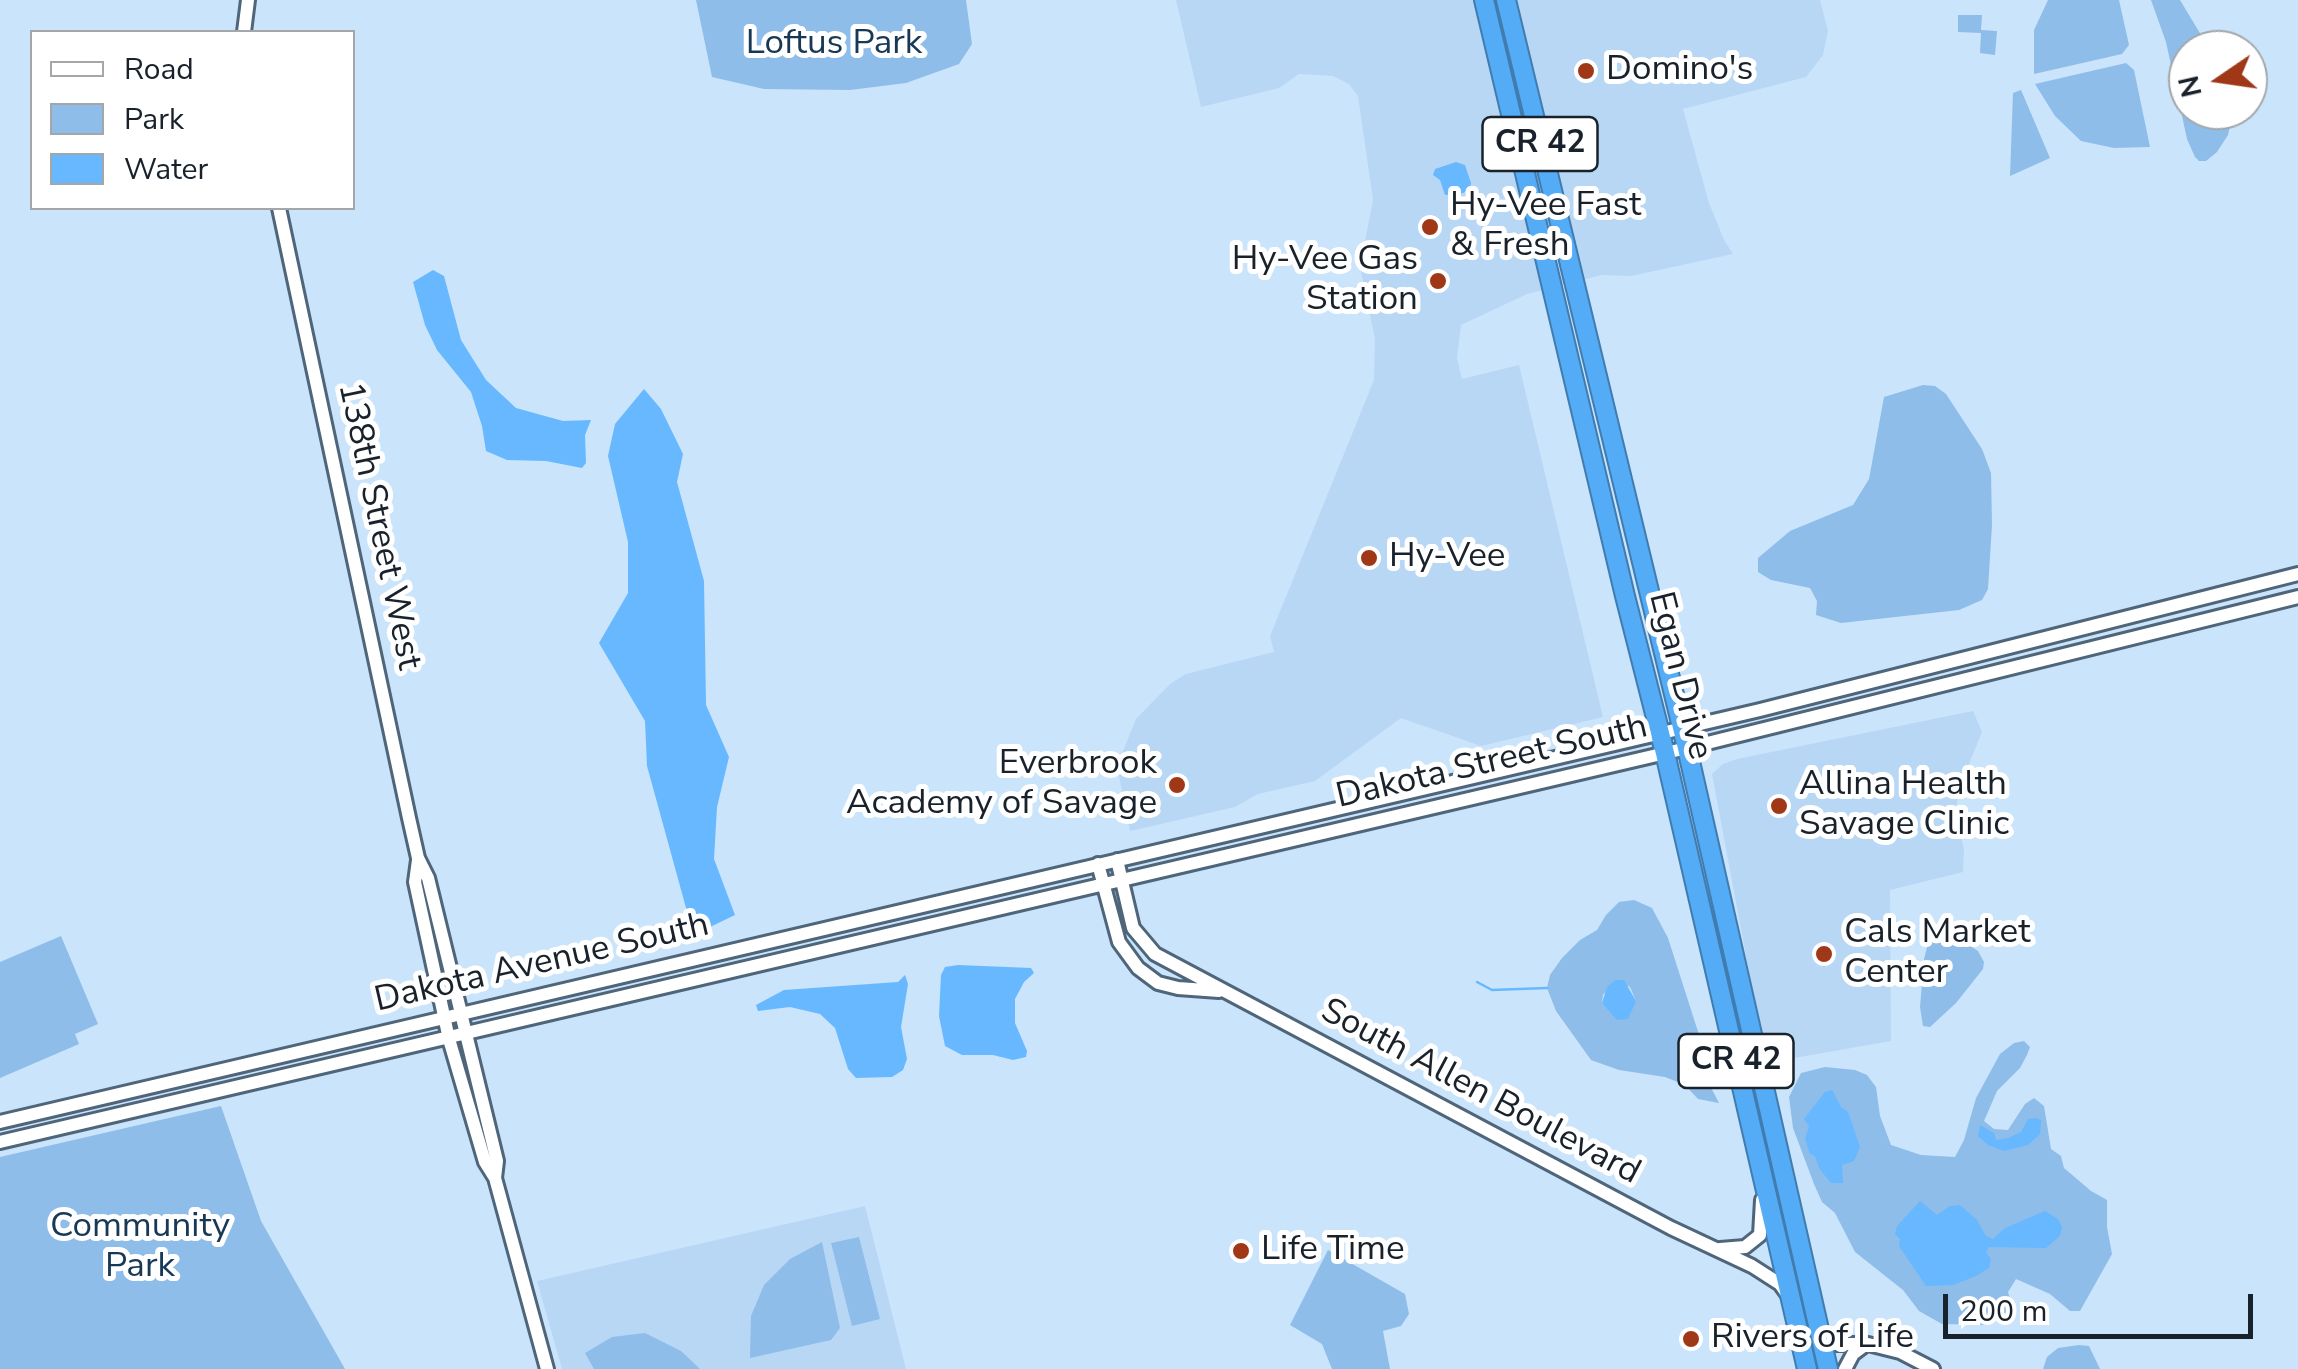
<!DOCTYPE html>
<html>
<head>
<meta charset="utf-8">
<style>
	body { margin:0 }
	#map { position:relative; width:2298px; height:1369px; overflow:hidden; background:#cae4fc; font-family:"Nunito Sans",sans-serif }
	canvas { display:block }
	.legend { position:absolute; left:30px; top:30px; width:325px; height:180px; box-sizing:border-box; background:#fff; border:2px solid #a3a7aa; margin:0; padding:12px 18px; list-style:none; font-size:30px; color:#19222b }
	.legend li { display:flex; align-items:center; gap:20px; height:50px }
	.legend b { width:50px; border:2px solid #a3a7aa }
	.north { position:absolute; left:2168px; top:30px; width:100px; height:100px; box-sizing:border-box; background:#fff; border:2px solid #a3a7aa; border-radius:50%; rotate:257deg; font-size:28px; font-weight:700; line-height:40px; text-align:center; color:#19222b }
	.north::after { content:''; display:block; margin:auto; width:35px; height:45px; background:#a03818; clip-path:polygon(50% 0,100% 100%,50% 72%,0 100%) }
	.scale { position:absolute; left:1943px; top:1294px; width:310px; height:45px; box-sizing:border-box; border:5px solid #19222b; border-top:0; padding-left:12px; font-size:30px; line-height:35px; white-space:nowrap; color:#19222b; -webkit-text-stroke:8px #fff; paint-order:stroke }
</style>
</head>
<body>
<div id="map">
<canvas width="2298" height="1369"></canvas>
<ul class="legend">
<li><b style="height:12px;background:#fff"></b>Road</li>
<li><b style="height:28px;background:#8ebde9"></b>Park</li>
<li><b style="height:28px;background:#67b8fe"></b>Water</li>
</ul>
<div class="north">N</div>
<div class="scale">200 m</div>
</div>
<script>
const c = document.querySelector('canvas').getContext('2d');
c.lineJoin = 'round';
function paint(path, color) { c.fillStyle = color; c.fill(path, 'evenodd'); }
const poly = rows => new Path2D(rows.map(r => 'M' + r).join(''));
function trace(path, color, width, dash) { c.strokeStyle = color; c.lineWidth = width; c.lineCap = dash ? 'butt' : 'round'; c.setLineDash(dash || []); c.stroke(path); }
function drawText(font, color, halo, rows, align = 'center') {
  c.font = font + ' "Nunito Sans",sans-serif'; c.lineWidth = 10; c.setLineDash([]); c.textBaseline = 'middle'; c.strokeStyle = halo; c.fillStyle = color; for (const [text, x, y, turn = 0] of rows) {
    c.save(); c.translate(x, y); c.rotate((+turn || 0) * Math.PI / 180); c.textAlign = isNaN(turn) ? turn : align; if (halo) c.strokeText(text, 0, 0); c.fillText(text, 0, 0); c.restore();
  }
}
const built = poly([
	[1176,0,1820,0,1828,31,1823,55,1806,77,1683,109,1709,203,1724,240,1733,254,1631,276,1602,275,1527,294,1461,325,1457,358,1462,379,1519,365,1603,717,1481,746,1401,718,1315,781,1258,794,1235,807,1130,831,1117,766,1136,719,1170,684,1186,674,1274,652,1270,636,1374,380,1375,339,1360,267,1373,200,1358,96,1349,84,1333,76,1299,74,1279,88,1201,107],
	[1973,711,1982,732,1960,786,1955,814,1964,849,1963,872,1890,890,1891,1041,1766,1063,1712,774,1723,764,1737,759],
	[865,1206,906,1369,562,1369,537,1281]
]);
const green = poly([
	[696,0,966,0,972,44,959,64,906,83,850,90,764,89,712,77],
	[2048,0,2119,0,2129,45,2122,54,2034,74,2034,30],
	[2151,0,2180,0,2210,50,2188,50,2188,110,2230,110,2231,121,2228,135,2217,152,2206,161,2199,161,2195,157,2187,139,2166,42],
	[1958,15,1982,15,1981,30,1997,31,1995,55,1980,53,1981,33,1958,32],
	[2126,63,2134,70,2150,147,2114,148,2081,141,2055,116,2035,84],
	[2021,90,2050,158,2010,176,2013,93],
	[1923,385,1935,386,1946,394,1982,449,1991,473,1992,525,1988,589,1982,600,1959,610,1841,623,1816,615,1817,601,1810,588,1771,580,1758,572,1758,558,1790,531,1853,505,1869,479,1884,397],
	[1634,900,1652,908,1668,938,1701,1041,1703,1072,1719,1103,1698,1099,1685,1085,1665,1077,1619,1070,1591,1060,1556,1011,1547,988,1550,975,1562,958,1580,940,1597,930,1606,915,1619,902],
	[1615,980,1630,987,1636,1001,1610,1010,1602,1003,1603,995],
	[1945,930,1978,951,1984,962,1983,969,1956,1003,1930,1027,1923,1026,1920,1007,1924,959,1929,940,1938,931],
	[61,936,98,1024,75,1034,79,1044,0,1078,0,962],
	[2024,1041,2030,1047,2027,1055,2020,1068,1997,1091,1984,1121,1994,1129,2008,1130,2025,1104,2034,1098,2044,1106,2051,1149,2061,1156,2064,1168,2091,1191,2107,1200,2107,1227,2112,1254,2080,1311,2070,1311,2050,1294,2016,1279,2008,1292,2013,1308,1986,1325,1942,1324,1919,1311,1903,1290,1855,1252,1835,1213,1822,1202,1814,1184,1793,1128,1789,1097,1801,1073,1825,1067,1855,1070,1867,1075,1876,1087,1880,1116,1891,1145,1921,1155,1955,1157,1964,1140,1976,1098,2000,1054,2014,1043],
	[221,1106,261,1221,345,1369,0,1369,0,1157],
	[859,1237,880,1319,852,1326,831,1243],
	[822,1242,840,1328,831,1340,750,1358,751,1316,764,1285,790,1259],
	[1328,1250,1405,1294,1409,1314,1401,1326,1383,1331,1390,1369,1332,1369,1322,1344,1290,1325],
	[645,1333,681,1351,700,1369,594,1369,585,1353,612,1337],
	[2079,1345,2089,1346,2100,1369,2043,1369,2047,1357,2058,1348]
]);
const water = poly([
	[1456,162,1465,165,1471,183,1470,188,1463,193,1445,195,1440,180,1433,175,1435,169],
	[433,270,444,276,461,340,486,380,516,408,563,421,591,420,585,435,586,463,582,468,546,461,507,460,486,451,482,426,471,392,437,350,425,325,413,282],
	[644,389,661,409,683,454,677,482,704,581,706,705,729,757,717,807,714,859,735,915,708,928,691,926,647,766,645,721,599,643,628,593,628,542,608,456,615,424],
	[958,965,1031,968,1034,973,1024,982,1015,999,1015,1023,1027,1051,1026,1057,1013,1060,993,1055,962,1055,945,1046,939,1016,941,975,945,967],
	[905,975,908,984,901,1027,907,1059,903,1070,892,1077,856,1078,848,1069,835,1028,820,1014,790,1007,758,1011,756,1005,784,990,898,982],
	[1615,980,1624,980,1636,1001,1628,1019,1617,1020,1602,1003,1607,987],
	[1832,1090,1841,1107,1848,1112,1860,1147,1854,1161,1842,1165,1843,1183,1831,1183,1819,1168,1815,1156,1810,1154,1805,1139,1809,1126,1804,1119,1825,1092],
	[2035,1118,2041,1120,2040,1134,2028,1145,2004,1151,1988,1145,1978,1136,1980,1125,1994,1133,1996,1140,2008,1138,2021,1132,2028,1119],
	[1920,1201,1937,1215,1950,1206,1960,1205,1977,1220,1986,1236,1993,1239,2005,1228,2045,1211,2058,1219,2062,1227,2060,1236,2046,1248,1989,1247,1986,1253,1991,1259,1989,1268,1976,1276,1953,1285,1926,1286,1899,1246,1900,1239,1895,1234,1897,1226]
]);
const stream = poly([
	[1477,982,1492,990,1547,988]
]);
const secondary = poly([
	[244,32,248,0],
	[279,208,409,818,418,858,428,878,497,1161,495,1178],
	[418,860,415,882,449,1039,485,1162,495,1178,547,1369],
	[1117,860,1133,928,1155,954,1671,1228,1752,1266,1780,1284,1788,1295],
	[1098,864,1119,942,1138,968,1158,983,1178,988,1219,991],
	[0,1122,1760,710,2298,574],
	[0,1142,1687,748,2298,597],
	[1720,1249,1745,1247,1760,1235,1762,1200],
	[1823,1344,1868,1344,1900,1352,1933,1369],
	[1845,1369,1853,1354,1865,1345]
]);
const highway = poly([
	[1484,0,1625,596,1665,753,1807,1369],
	[1506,0,1687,748,1828,1369]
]);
const markers = [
	[1586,71,10,"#a03818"],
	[1430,227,10,"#a03818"],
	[1438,281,10,"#a03818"],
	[1369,558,10,"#a03818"],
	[1177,785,10,"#a03818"],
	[1779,806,10,"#a03818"],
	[1824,954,10,"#a03818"],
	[1241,1251,10,"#a03818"],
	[1691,1339,10,"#a03818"]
];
const shields = [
	[1540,144,115],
	[1736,1061,115]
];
const shieldNames = [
	["CR 42",1540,144],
	["CR 42",1736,1061]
];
const parkNames = [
	["Loftus Park",834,45],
	["Community",140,1228],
	["Park",140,1268]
];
const poiNames = [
	["Domino's",1606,71],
	["Hy-Vee Fast",1450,207],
	["& Fresh",1450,247],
	["Hy-Vee Gas",1418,261,"right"],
	["Station",1418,301,"right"],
	["Hy-Vee",1389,558],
	["Everbrook",1157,765,"right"],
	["Academy of Savage",1157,805,"right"],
	["Allina Health",1799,786],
	["Savage Clinic",1799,826],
	["Cals Market",1844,934],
	["Center",1844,974],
	["Life Time",1261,1251],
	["Rivers of Life",1711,1339]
];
const streetNames = [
	["138th Street West",378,526,78],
	["Egan Drive",1679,676,76],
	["Dakota Street South",1492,763,-13],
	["Dakota Avenue South",542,964,-13],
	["South Allen Boulevard",1480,1093,28]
];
paint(built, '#b8d7f5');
paint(green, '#8ebde9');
paint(water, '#67b8fe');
trace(stream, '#67b8fe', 2.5);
trace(secondary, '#4f657a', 18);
trace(highway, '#407caf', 22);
trace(secondary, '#fff', 12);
trace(highway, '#55acf6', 18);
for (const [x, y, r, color] of markers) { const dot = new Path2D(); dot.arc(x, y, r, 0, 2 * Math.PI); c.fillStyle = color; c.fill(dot); trace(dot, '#fff', 4); }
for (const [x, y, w] of shields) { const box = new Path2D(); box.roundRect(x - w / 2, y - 27, w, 54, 8); c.fillStyle = '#fff'; c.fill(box); trace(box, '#19222b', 2.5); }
drawText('bold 32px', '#19222b', null, shieldNames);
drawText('35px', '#183956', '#fff', parkNames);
drawText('35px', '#19222b', '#fff', poiNames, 'left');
drawText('35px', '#19222b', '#fff', streetNames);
</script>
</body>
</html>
